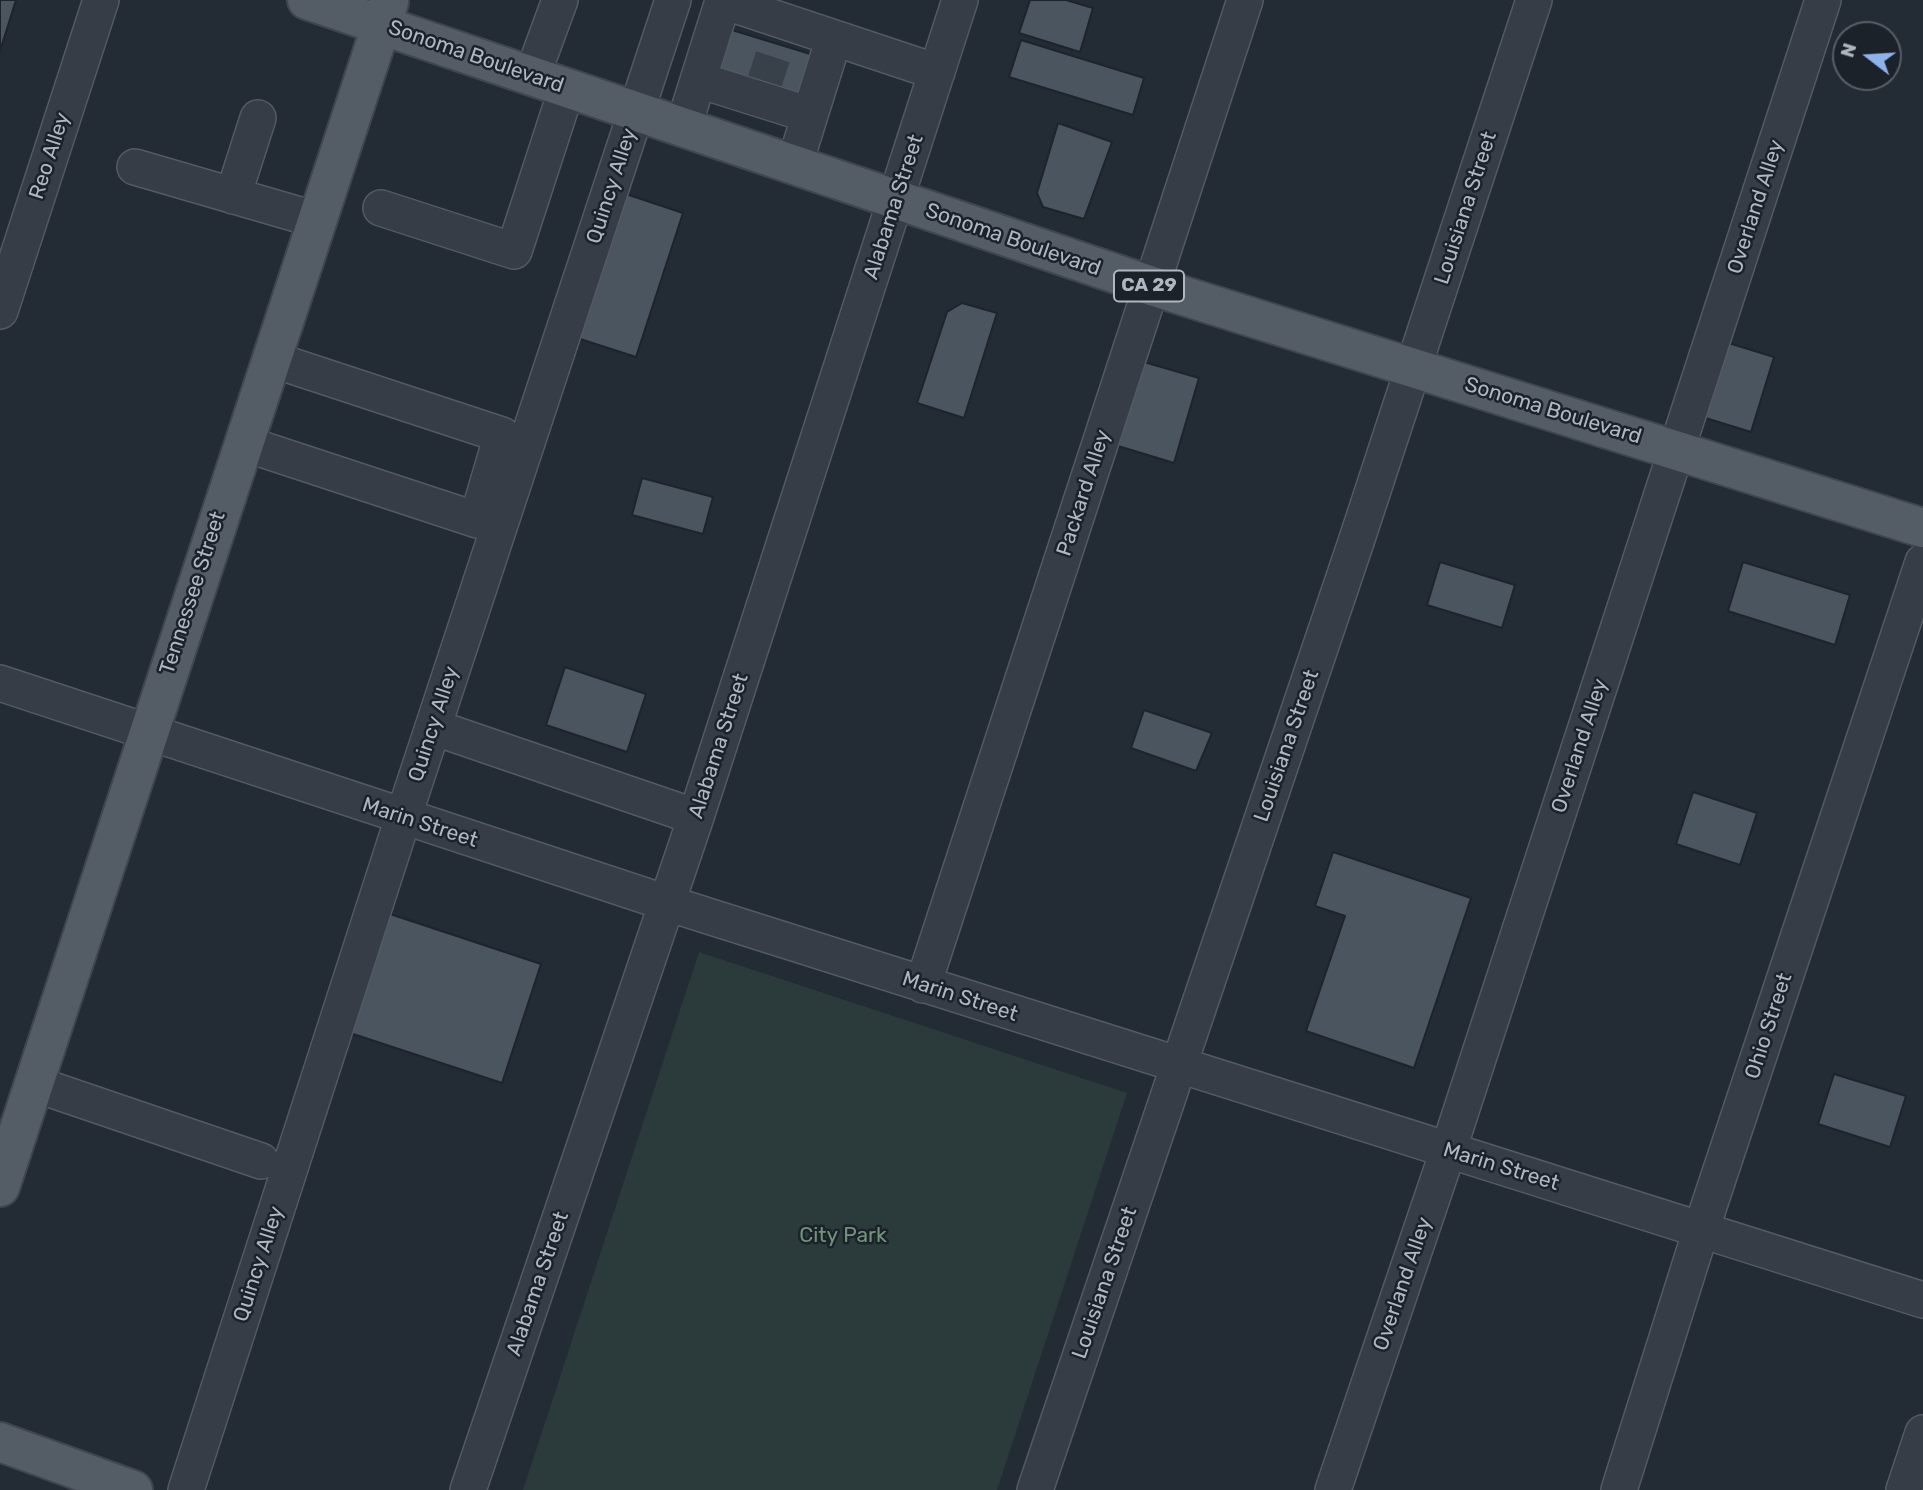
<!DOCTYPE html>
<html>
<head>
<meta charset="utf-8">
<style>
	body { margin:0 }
	#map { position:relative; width:1923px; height:1490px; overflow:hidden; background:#232b35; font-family:Rubik,sans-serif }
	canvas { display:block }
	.north { position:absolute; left:1832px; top:21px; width:70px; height:70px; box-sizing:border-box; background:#1b222a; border:2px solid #575e67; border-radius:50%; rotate:287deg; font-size:19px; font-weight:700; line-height:28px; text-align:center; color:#b0b7c2 }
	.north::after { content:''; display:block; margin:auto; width:24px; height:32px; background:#8eb2ea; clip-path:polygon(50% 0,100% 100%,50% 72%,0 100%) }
</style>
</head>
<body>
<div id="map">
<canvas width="1923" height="1490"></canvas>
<div class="north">N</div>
</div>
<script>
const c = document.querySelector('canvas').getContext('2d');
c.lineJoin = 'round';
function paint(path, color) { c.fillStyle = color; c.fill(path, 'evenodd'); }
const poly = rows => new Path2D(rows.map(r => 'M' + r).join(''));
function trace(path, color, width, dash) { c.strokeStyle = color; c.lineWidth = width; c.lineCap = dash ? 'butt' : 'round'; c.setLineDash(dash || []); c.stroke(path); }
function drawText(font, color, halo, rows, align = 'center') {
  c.font = font + ' Rubik,sans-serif'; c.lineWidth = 5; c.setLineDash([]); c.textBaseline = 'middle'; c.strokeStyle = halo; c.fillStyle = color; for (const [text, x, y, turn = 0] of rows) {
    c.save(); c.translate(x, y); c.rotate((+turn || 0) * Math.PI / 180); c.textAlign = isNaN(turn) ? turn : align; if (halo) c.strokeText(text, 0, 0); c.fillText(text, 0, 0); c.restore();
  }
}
const green = poly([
	[699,952,1127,1093,997,1490,523,1490]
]);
const building = poly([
	[0,0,16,0,0,51,0,0],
	[1030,0,1066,0,1093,8,1080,52,1019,33,1030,0],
	[732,30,820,57,806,103,718,75,732,30],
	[1021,40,1144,78,1133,115,1009,77,1021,40],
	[1058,123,1112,142,1084,219,1043,207,1037,193,1058,123],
	[623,193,683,213,636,357,577,338,623,193],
	[962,303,997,313,964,418,917,403,947,312,962,303],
	[1722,341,1774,357,1751,432,1699,416,1722,341],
	[1144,362,1199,378,1174,463,1118,446,1144,362],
	[642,478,713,497,703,534,632,515,642,478],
	[1440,562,1515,585,1502,628,1427,605,1440,562],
	[1743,562,1850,595,1835,645,1728,611,1743,562],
	[565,667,646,694,627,752,546,725,565,667],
	[1144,710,1212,733,1196,771,1131,748,1144,710],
	[1693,792,1757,813,1740,865,1676,844,1693,792],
	[1333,852,1471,898,1414,1068,1306,1031,1345,916,1315,906,1333,852],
	[387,913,541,964,502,1083,347,1032,387,913],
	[1834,1074,1906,1096,1890,1147,1818,1124,1834,1074]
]);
const minorTunnel = poly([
	[762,90,776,47]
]);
const minor = poly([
	[532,76,560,0],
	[699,80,810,115],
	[683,128,723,1,937,72],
	[794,166,834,38],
	[135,167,317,220],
	[233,196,258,118],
	[381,208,514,251,567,88],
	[0,311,101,0],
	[243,443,477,520,502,435,271,359],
	[0,683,667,903,1923,1300],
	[433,727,696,817],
	[923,985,1245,0],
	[35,1084,261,1161],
	[186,1490,403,818,673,0],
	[468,1490,696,817,960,0],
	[1035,1490,1356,542,1534,0],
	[1333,1490,1448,1151,1823,0],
	[1619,1490,1701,1230,1923,562],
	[1904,1490,1923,1433]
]);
const major = poly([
	[307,0,1152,286,1923,528],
	[0,1187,389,2],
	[0,1442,133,1490]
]);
const shields = [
	[1149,286,70]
];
const shieldNames = [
	["CA 29",1149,286]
];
const streetNames = [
	["Sonoma Boulevard",476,57,19],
	["Reo Alley",50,156,-72],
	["Quincy Alley",612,186,-72],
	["Alabama Street",894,207,-72],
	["Overland Alley",1756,207,-72],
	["Louisiana Street",1466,208,-72],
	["Sonoma Boulevard",1013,240,19],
	["Sonoma Boulevard",1553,411,17],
	["Packard Alley",1084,493,-72],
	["Tennessee Street",193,593,-72],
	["Quincy Alley",434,724,-72],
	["Alabama Street",719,746,-72],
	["Louisiana Street",1287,746,-71],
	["Overland Alley",1580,746,-72],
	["Marin Street",420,823,18],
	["Marin Street",960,997,18],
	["Ohio Street",1769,1026,-72],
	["Marin Street",1501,1167,17],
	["Quincy Alley",259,1264,-72],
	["Louisiana Street",1105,1283,-71],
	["Alabama Street",538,1284,-71],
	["Overland Alley",1403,1284,-71]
];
const parkNames = [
	["City Park",843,1236]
];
paint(green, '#2b3b3b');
paint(building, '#4b5560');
trace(building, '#1d242c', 2);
trace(minorTunnel, '#38404a', 35, [35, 18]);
trace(minor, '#535a63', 38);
trace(major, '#3f464f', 42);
trace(minor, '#363d46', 35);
trace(major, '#545c65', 38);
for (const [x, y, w] of shields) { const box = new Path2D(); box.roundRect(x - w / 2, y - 15.5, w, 31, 5); c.fillStyle = '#1b222a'; c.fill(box); trace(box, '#b0b7c2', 2); }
drawText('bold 19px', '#b0b7c2', null, shieldNames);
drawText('21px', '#b0b7c2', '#1b222a', streetNames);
drawText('21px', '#72957a', '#1b222a', parkNames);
</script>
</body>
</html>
